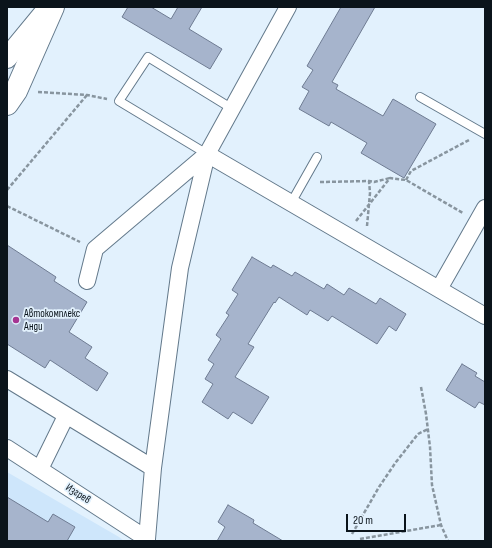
<!DOCTYPE html>
<html>
<head>
<meta charset="utf-8">
<style>
	body { margin:0 }
	#map { position:relative; width:492px; height:548px; overflow:hidden; background:#e2f1fd; font-family:"Sofia Sans Condensed",sans-serif }
	canvas { display:block }
	.frame { position:absolute; inset:0; border:8px solid #0b141b; pointer-events:none }
	.scale { position:absolute; left:346px; top:514px; width:60px; height:18px; box-sizing:border-box; border:2px solid #0b141b; border-top:0; padding-left:5px; font-size:12px; line-height:14px; white-space:nowrap; color:#0b141b; -webkit-text-stroke:3px #e2f1fd; paint-order:stroke }
</style>
</head>
<body>
<div id="map">
<canvas width="492" height="548"></canvas>
<div class="frame"></div>
<div class="scale">20 m</div>
</div>
<script>
const c = document.querySelector('canvas').getContext('2d');
c.lineJoin = 'round';
function paint(path, color) { c.fillStyle = color; c.fill(path, 'evenodd'); }
const poly = rows => new Path2D(rows.map(r => 'M' + r).join(''));
function trace(path, color, width, dash) { c.strokeStyle = color; c.lineWidth = width; c.lineCap = dash ? 'butt' : 'round'; c.setLineDash(dash || []); c.stroke(path); }
function drawText(font, color, halo, rows, align = 'center') {
  c.font = font + ' "Sofia Sans Condensed",sans-serif'; c.lineWidth = 3.5; c.setLineDash([]); c.textBaseline = 'middle'; c.strokeStyle = halo; c.fillStyle = color; for (const [text, x, y, turn = 0] of rows) {
    c.save(); c.translate(x, y); c.rotate((+turn || 0) * Math.PI / 180); c.textAlign = isNaN(turn) ? turn : align; if (halo) c.strokeText(text, 0, 0); c.fillText(text, 0, 0); c.restore();
  }
}
const built = poly([
	[7,472,119,537,124,541,7,541]
]);
const building = poly([
	[128,7,151,7,171,19,178,7,202,7,189,29,222,49,210,69,122,17,128,7],
	[341,7,375,7,332,82,338,85,336,89,383,116,393,99,436,124,404,178,361,153,367,143,331,122,329,126,299,109,309,91,302,87,313,70,307,66,341,7],
	[7,245,56,277,54,281,87,302,69,332,92,347,85,358,108,373,97,391,50,360,45,368,7,344,7,245],
	[252,257,271,268,273,265,292,276,295,272,324,289,327,284,344,295,349,288,376,304,380,298,406,314,396,331,389,326,377,344,332,316,328,321,310,310,307,315,279,297,275,303,274,302,248,344,254,347,235,377,269,397,252,424,233,412,228,419,202,402,213,384,205,379,214,364,208,360,221,339,216,335,229,315,226,313,238,294,232,290,252,257],
	[462,364,477,373,475,376,485,382,485,405,479,402,475,408,446,390,462,364],
	[7,497,48,522,53,514,75,527,67,541,7,541,7,497],
	[228,505,254,520,253,523,283,541,217,541,225,527,218,522,228,505]
]);
const path = poly([
	[38,92,87,95,107,99],
	[406,180,411,171,469,140],
	[320,182,369,181,374,182,390,178],
	[7,190,87,95],
	[7,206,80,242],
	[356,221,390,178,406,180,463,213],
	[367,226,370,193,369,181],
	[421,387,426,414,430,447,432,485,441,525,448,541],
	[352,534,379,487,396,462,418,434,428,429],
	[360,539,441,525]
]);
const service = poly([
	[420,97,485,134],
	[207,154,119,101,148,57,231,108],
	[291,203,317,157]
]);
const minor = poly([
	[87,281,95,249,207,154,485,316],
	[439,289,485,208],
	[7,379,153,468],
	[7,448,147,539,147,541],
	[40,469,66,416],
	[147,539,153,468,180,268,207,154,288,7]
]);
const tertiary = poly([
	[7,58,49,7]
]);
const primary = poly([
	[7,104,16,91,53,7]
]);
const markers = [
	[16,320,4,"#a63592"]
];
const poiNames = [
	["Автокомплекс",24,314],
	["Анди",24,327]
];
const streetNames = [
	["Изгрев",78,494,33]
];
paint(built, '#cee6fb');
paint(building, '#a6b4cc');
trace(building, '#6e7b92', 1);
trace(service, '#63798b', 10);
trace(minor, '#63798b', 18);
trace(tertiary, '#63798b', 22);
trace(primary, '#63798b', 24);
trace(path, '#88959f', 2.5, [4, 2]);
trace(service, '#fff', 8);
trace(minor, '#fff', 16);
trace(tertiary, '#fff', 20);
trace(primary, '#fff', 22);
for (const [x, y, r, color] of markers) { const dot = new Path2D(); dot.arc(x, y, r, 0, 2 * Math.PI); c.fillStyle = color; c.fill(dot); trace(dot, '#e2f1fd', 1.5); }
drawText('11px', '#0b141b', '#e2f1fd', poiNames, 'left');
drawText('11px', '#0b141b', '#e2f1fd', streetNames);
</script>
</body>
</html>
